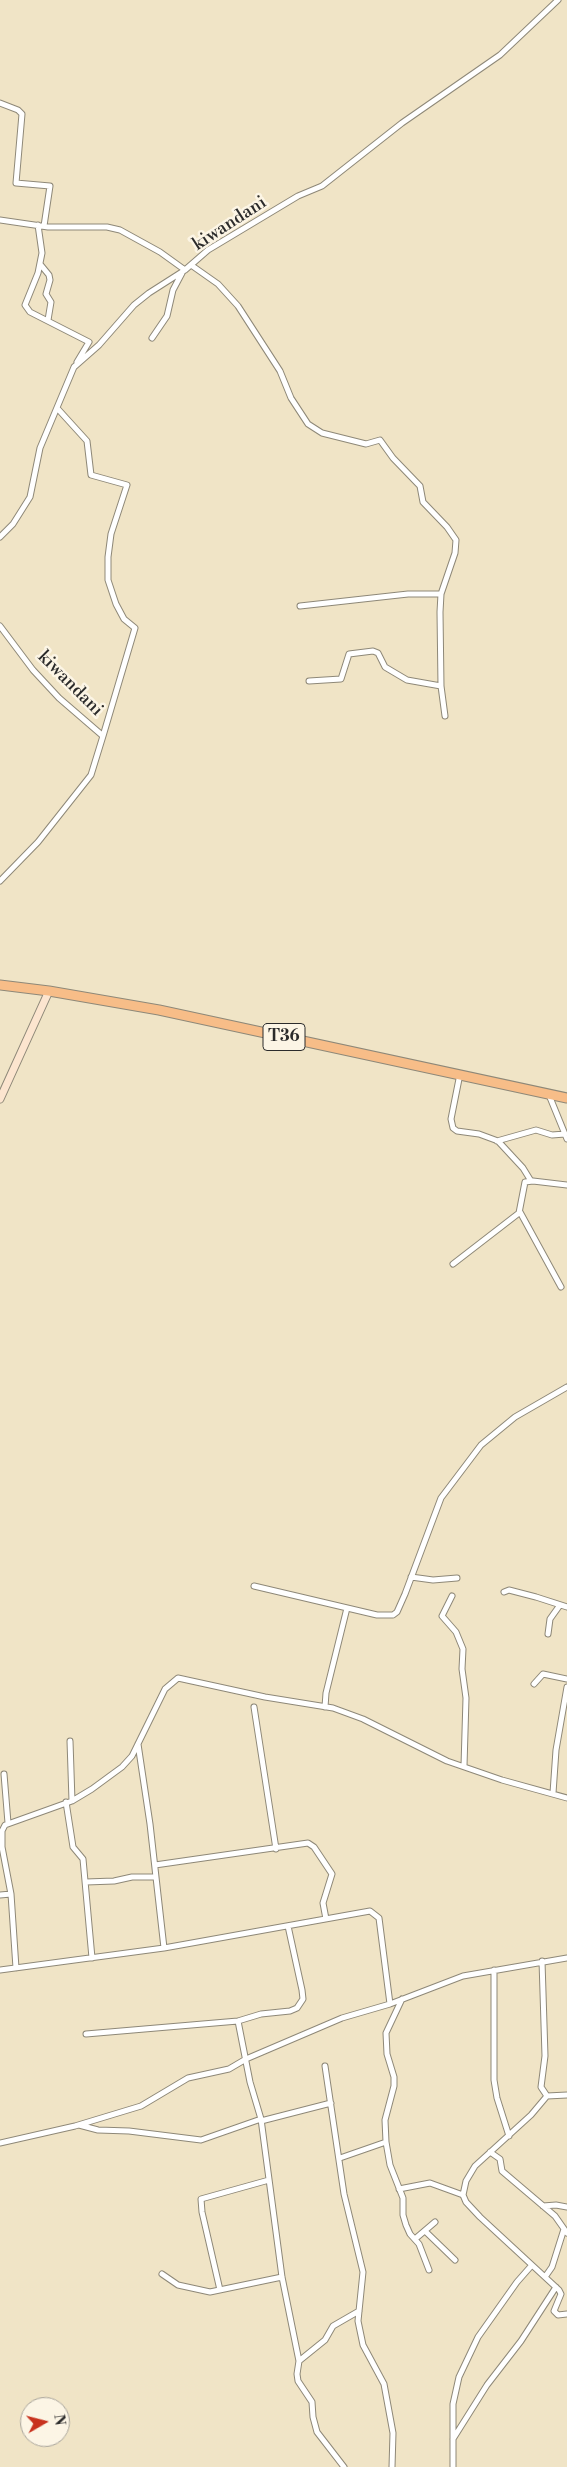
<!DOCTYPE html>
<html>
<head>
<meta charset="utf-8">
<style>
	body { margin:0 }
	#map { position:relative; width:567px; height:2467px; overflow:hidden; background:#f0e4c6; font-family:"Libre Bodoni",serif }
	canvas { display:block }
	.north { position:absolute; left:20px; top:2397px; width:50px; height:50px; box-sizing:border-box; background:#fcf5e5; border:1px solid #a8a49b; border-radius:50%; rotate:82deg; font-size:14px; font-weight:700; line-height:20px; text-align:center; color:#2b2b2b }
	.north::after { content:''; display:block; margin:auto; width:18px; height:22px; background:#c8321e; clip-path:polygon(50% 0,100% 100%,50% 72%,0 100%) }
</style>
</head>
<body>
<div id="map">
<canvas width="567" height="2467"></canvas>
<div class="north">N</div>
</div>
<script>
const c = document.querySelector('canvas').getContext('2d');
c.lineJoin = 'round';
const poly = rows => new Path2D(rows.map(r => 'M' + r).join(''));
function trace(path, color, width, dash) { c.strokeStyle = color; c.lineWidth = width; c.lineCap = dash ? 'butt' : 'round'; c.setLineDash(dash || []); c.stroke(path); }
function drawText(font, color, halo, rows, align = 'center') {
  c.font = font + ' "Libre Bodoni",serif'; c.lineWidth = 5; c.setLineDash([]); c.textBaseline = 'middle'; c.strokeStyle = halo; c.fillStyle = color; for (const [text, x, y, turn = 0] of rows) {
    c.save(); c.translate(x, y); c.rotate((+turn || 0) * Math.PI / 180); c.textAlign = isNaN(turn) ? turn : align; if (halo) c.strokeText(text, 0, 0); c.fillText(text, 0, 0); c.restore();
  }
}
const street = poly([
	[0,103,18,110,22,114,16,183,50,186,44,226],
	[0,220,48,227,107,227,120,230,160,252,185,270],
	[38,225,42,253,38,273,25,305,30,312,89,342,77,362],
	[40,264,49,275,50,280,46,294,51,302,48,320],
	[191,265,218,284,238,306,280,371,291,398,308,424,322,433,366,444,380,440,393,458,420,486,423,502,447,527,456,540,455,553,441,594,440,612,441,686,445,716],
	[152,338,167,316,173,290,182,273],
	[57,408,87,441,91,475,127,485,111,534,108,557,108,580,116,604,124,619,135,628,103,736],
	[0,537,13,524,30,497,40,448,74,367,99,345,134,305,149,293,185,270,208,250,298,196,322,186,402,123,500,55,558,0],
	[300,606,408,594,441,594],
	[0,626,33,670,59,698,103,736,91,775,38,842,0,881],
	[309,681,341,679,349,654,373,651,378,653,385,667,407,680,441,686],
	[460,1074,451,1119,453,1128,457,1131,479,1134,498,1141,523,1168,531,1181],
	[549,1095,567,1139],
	[497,1141,536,1130,552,1135,565,1134],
	[520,1212,561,1287],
	[453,1264,519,1213,525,1182,533,1181,567,1185],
	[411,1577,433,1580,457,1578],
	[254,1586,377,1615,393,1615,397,1612,405,1594,441,1498,481,1445,515,1417,567,1387],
	[504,1592,509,1590,536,1597,567,1607],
	[452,1596,442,1616,456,1632,463,1649,462,1669,466,1698,464,1766],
	[548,1634,550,1619,560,1605],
	[534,1684,543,1674,567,1679],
	[254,1707,276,1849],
	[325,1707,326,1693,347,1608],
	[70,1741,72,1801],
	[138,1744,150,1824,164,1948],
	[4,1774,8,1823],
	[553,1793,556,1750,567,1687],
	[66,1802,73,1847,83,1859,92,1958],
	[155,1865,308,1843,314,1847,332,1874,323,1903,326,1919],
	[86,1882,114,1881,132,1877,156,1877],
	[0,1895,11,1894],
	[542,1961,545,2056,541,2087,547,2096],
	[16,1968,11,1894,2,1847,2,1831,5,1825,72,1801,92,1789,122,1767,132,1756,165,1689,178,1678,265,1697,333,1708,363,1719,447,1761,502,1780,567,1798],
	[0,1970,164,1948,370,1911,379,1918,390,2004],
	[494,1970,494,2080,497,2098,509,2136],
	[402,1999,386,2033,387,2054,394,2077,394,2086,385,2120,386,2142,390,2165,403,2198,403,2215,406,2225,410,2234,419,2244,429,2270],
	[238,2021,250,2082,261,2119,282,2277,299,2361,297,2374,298,2381,312,2402,313,2417,317,2432,344,2467],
	[86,2034,238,2021,261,2014,290,2011,297,2008,303,1999,302,1990,288,1926],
	[325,2066,344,2194,363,2272,358,2321,363,2345,384,2384,393,2433,392,2467],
	[567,2095,547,2096,531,2115,475,2166,466,2181,463,2195,466,2202,480,2217,559,2290,561,2294,554,2311,558,2315,567,2314],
	[261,2121,331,2103],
	[79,2125,98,2130,129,2131,201,2140,261,2119],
	[0,2143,75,2126,141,2106,188,2078,229,2069,246,2059,342,2018,390,2004,463,1976,567,1958],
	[490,2152,500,2159,502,2171,555,2216,567,2233],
	[340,2158,386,2142],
	[399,2189,430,2183,463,2195],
	[543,2206,556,2205,567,2207],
	[425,2231,455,2260],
	[415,2239,435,2222],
	[162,2274,178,2285,210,2292,282,2277],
	[545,2277,552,2267,564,2229],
	[220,2290,202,2212,201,2199,269,2180],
	[299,2361,325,2340,333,2326,359,2311],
	[453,2439,487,2385,521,2341,556,2287],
	[453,2467,453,2404,459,2377,478,2337,517,2282,532,2265]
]);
const secondary = poly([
	[0,1099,49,991]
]);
const highway = poly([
	[0,985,49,991,159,1010,567,1098]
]);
const shields = [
	[284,1037,42]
];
const shieldNames = [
	["T36",284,1037]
];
const streetNames = [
	["kiwandani",230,224,-33],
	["kiwandani",70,684,45]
];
trace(street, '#8e8878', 7);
trace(secondary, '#8e8878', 9);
trace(highway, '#8e8878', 11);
trace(street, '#fff', 5);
trace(secondary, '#fce5cf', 7);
trace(highway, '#f7bd88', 9);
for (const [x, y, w] of shields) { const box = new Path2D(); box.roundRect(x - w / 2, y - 13.5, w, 27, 4); c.fillStyle = '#fcf5e5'; c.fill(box); trace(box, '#2b2b2b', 1); }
drawText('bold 16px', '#2b2b2b', null, shieldNames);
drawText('18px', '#2b2b2b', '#fcf5e5', streetNames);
</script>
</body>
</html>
